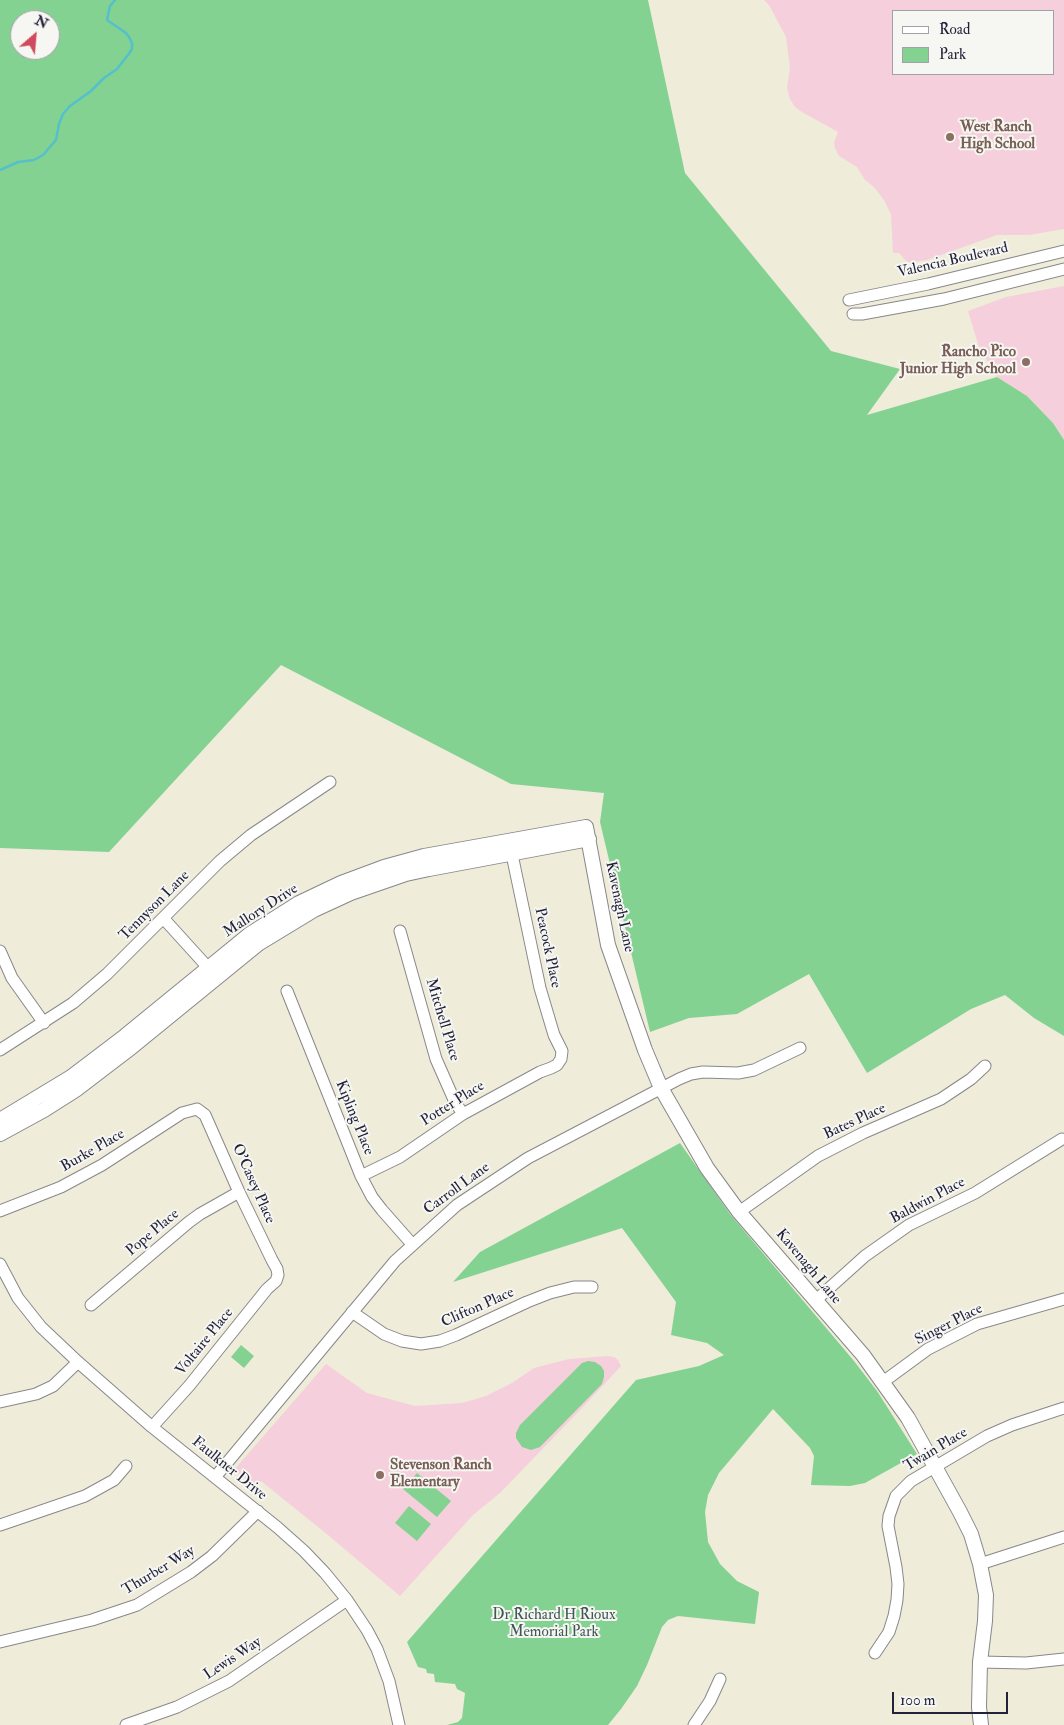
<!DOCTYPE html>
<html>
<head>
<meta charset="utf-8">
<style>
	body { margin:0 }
	#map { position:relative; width:1064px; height:1725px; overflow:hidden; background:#efecda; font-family:"IM FELL Double Pica",serif }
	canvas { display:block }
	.legend { position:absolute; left:892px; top:10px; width:162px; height:65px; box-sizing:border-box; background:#f6f6f2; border:1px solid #a1a1a9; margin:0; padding:6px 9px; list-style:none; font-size:15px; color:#22223b }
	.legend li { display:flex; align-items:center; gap:10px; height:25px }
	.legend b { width:25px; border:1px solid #a1a1a9 }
	.north { position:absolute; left:10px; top:10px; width:50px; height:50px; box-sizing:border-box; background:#f6f6f2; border:1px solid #a1a1a9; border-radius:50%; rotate:27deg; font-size:14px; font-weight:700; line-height:20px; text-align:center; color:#22223b }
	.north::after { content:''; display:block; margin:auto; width:18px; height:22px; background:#d1495b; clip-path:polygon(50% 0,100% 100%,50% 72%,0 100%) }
	.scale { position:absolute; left:892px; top:1692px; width:116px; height:22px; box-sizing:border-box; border:2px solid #22223b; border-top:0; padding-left:6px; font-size:15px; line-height:18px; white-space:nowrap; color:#22223b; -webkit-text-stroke:4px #f6f6f2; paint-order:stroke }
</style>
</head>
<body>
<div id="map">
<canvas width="1064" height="1725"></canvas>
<ul class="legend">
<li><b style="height:6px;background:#fff"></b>Road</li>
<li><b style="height:14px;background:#84d291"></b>Park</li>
</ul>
<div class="north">N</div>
<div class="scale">100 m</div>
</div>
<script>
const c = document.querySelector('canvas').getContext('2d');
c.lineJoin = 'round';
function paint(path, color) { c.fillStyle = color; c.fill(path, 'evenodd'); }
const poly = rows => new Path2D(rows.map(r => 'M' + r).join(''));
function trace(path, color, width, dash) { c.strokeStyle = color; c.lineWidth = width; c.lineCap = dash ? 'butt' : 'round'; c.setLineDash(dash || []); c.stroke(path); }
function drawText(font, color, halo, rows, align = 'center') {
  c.font = font + ' "IM FELL Double Pica",serif'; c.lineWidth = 4; c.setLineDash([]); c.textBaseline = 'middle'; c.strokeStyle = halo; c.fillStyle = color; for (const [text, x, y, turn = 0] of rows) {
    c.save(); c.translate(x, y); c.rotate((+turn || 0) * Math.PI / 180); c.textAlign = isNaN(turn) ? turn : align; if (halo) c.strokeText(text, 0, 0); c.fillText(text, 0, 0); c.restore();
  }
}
const built = poly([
	[764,0,1064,0,1064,229,1029,235,997,235,927,260,908,263,899,253,893,253,891,214,884,200,874,187,865,180,857,167,839,156,835,148,834,143,838,132,802,112,795,107,790,99,787,88,790,68,786,37,769,5],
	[893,11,1053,11,1053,74,893,74],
	[1064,286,1064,440,1053,423,1027,396,997,377,979,347,968,311,1006,297],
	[608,1356,614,1357,618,1360,621,1366,582,1408,500,1493,473,1515,400,1596,328,1535,261,1481,255,1486,234,1470,326,1364,367,1393,415,1406,462,1403,486,1396,512,1383,534,1368,569,1359]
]);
const green = poly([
	[0,0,648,0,685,173,831,351,900,369,867,415,997,377,1027,396,1053,423,1064,440,1064,1036,1034,1018,1005,995,971,1009,867,1073,809,974,737,1014,689,1018,650,1032,600,822,604,793,511,784,281,665,109,852,0,848],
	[20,20,50,20,50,50,20,50],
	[680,1143,730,1214,854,1361,877,1391,917,1454,865,1483,850,1486,811,1485,814,1456,810,1448,773,1409,719,1473,708,1495,705,1512,708,1542,720,1564,737,1581,759,1592,755,1624,678,1616,668,1620,662,1627,647,1665,637,1686,621,1709,608,1725,447,1725,458,1722,462,1718,465,1693,457,1689,455,1684,435,1682,434,1674,427,1673,426,1669,418,1667,407,1642,636,1380,699,1366,724,1355,707,1343,671,1335,676,1302,622,1228,453,1282,480,1252],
	[241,1345,254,1356,244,1368,231,1357],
	[588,1361,595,1362,601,1366,604,1371,604,1377,602,1384,540,1447,531,1450,522,1447,516,1438,516,1433,520,1425,582,1363],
	[417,1473,451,1501,437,1517,403,1489],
	[409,1506,431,1524,417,1541,395,1523]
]);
const stream = poly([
	[0,170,18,162,34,160,43,155,56,140,59,124,63,114,70,106,91,91,104,78,117,69,128,55,132,49,132,43,129,37,126,33,107,20,110,6,115,0]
]);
const minor = poly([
	[849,300,928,284,1064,251],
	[853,314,862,314,944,299,1064,269],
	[164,919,213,973],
	[400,931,436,1059,455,1102,463,1114],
	[0,951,12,978,44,1023],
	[287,991,361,1176,372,1197,382,1210,412,1244],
	[0,1050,73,1003,107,974,220,861,251,835,330,782],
	[361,1176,400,1157,463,1114,540,1072,551,1068,557,1065,561,1059,562,1051,554,1035,540,988,510,845],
	[0,1211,61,1187,102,1165,182,1113,197,1109,205,1115,239,1192,272,1260,277,1269,278,1275,276,1281,267,1289,189,1386,152,1427],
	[739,1212,818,1156,863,1133,941,1099,971,1079,985,1066],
	[0,1264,18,1298,41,1327,78,1362,152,1427,277,1527,304,1551,325,1573,347,1600,367,1630,377,1649,389,1681,399,1725],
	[815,1301,865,1256,909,1225,975,1193,1062,1139],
	[91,1305,189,1222,200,1214,239,1192],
	[352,1312,384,1334,402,1341,421,1344,440,1341,456,1335,527,1302,550,1293,574,1287,592,1287],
	[883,1382,928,1349,977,1324,1064,1299],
	[0,1402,36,1394,53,1386,78,1362],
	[216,1476,395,1261,457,1205,528,1158,679,1079,691,1074,703,1072,738,1073,754,1070,800,1048],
	[0,1525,85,1496,114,1480,126,1466],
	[980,1564,1064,1537],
	[0,1642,92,1620,137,1605,191,1572,212,1556,258,1511],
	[875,1653,889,1632,894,1616,897,1600,898,1584,896,1567,888,1526,889,1516,896,1496,911,1481,987,1436,1012,1425,1064,1408],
	[980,1662,1026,1663,1064,1659],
	[126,1725,177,1707,229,1681,347,1600],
	[694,1725,710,1701,720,1679]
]);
const major = poly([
	[0,1120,71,1077,125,1036,250,934,299,903,341,883,384,867,424,856,586,827,608,945,645,1050,661,1088,707,1168,739,1212,863,1355,908,1418,960,1512,971,1534,980,1564,986,1595,985,1621,980,1662,979,1707,981,1725],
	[0,1134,44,1110,77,1089,128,1050,258,944,314,910,351,893,406,874,429,869,589,839]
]);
const markers = [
	[950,137,5,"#8d6e63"],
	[1026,362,5,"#8d6e63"],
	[380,1475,5,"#8d6e63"]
];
const educationNames = [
	["West Ranch",960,128],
	["High School",960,145],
	["Rancho Pico",1016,353,"right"],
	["Junior High School",1016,370,"right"],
	["Stevenson Ranch",390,1466],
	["Elementary",390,1483]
];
const streetNames = [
	["Valencia Boulevard",953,261,-13],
	["Tennyson Lane",155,906,-45],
	["Kavenagh Lane",619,907,78],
	["Mallory Drive",261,911,-33],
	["Peacock Place",547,948,78],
	["Mitchell Place",442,1020,73],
	["Potter Place",453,1104,-32],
	["Kipling Place",354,1118,68],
	["Bates Place",855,1122,-25],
	["Burke Place",93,1151,-30],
	["O'Casey Place",253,1184,66],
	["Carroll Lane",457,1189,-36],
	["Baldwin Place",928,1201,-28],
	["Pope Place",153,1233,-40],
	["Kavenagh Lane",808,1267,50],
	["Clifton Place",478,1308,-24],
	["Singer Place",949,1325,-27],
	["Voltaire Place",205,1342,-51],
	["Twain Place",936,1450,-31],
	["Faulkner Drive",229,1469,39],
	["Thurber Way",159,1571,-31],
	["Lewis Way",233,1659,-33]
];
const parkNames = [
	["Dr Richard H Rioux",554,1616],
	["Memorial Park",554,1633]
];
paint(built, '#f5cfdb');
paint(green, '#84d291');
trace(stream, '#53c0cb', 2.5);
trace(minor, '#88878a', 13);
trace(major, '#88878a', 16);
trace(minor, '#fff', 11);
trace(major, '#fff', 14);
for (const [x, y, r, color] of markers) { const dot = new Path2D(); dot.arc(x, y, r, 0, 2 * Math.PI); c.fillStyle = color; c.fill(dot); trace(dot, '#f6f6f2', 2); }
drawText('bold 15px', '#785e54', '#f6f6f2', educationNames, 'left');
drawText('15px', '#22223b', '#f6f6f2', streetNames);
drawText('15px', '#3f5755', '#f6f6f2', parkNames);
</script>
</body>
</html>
